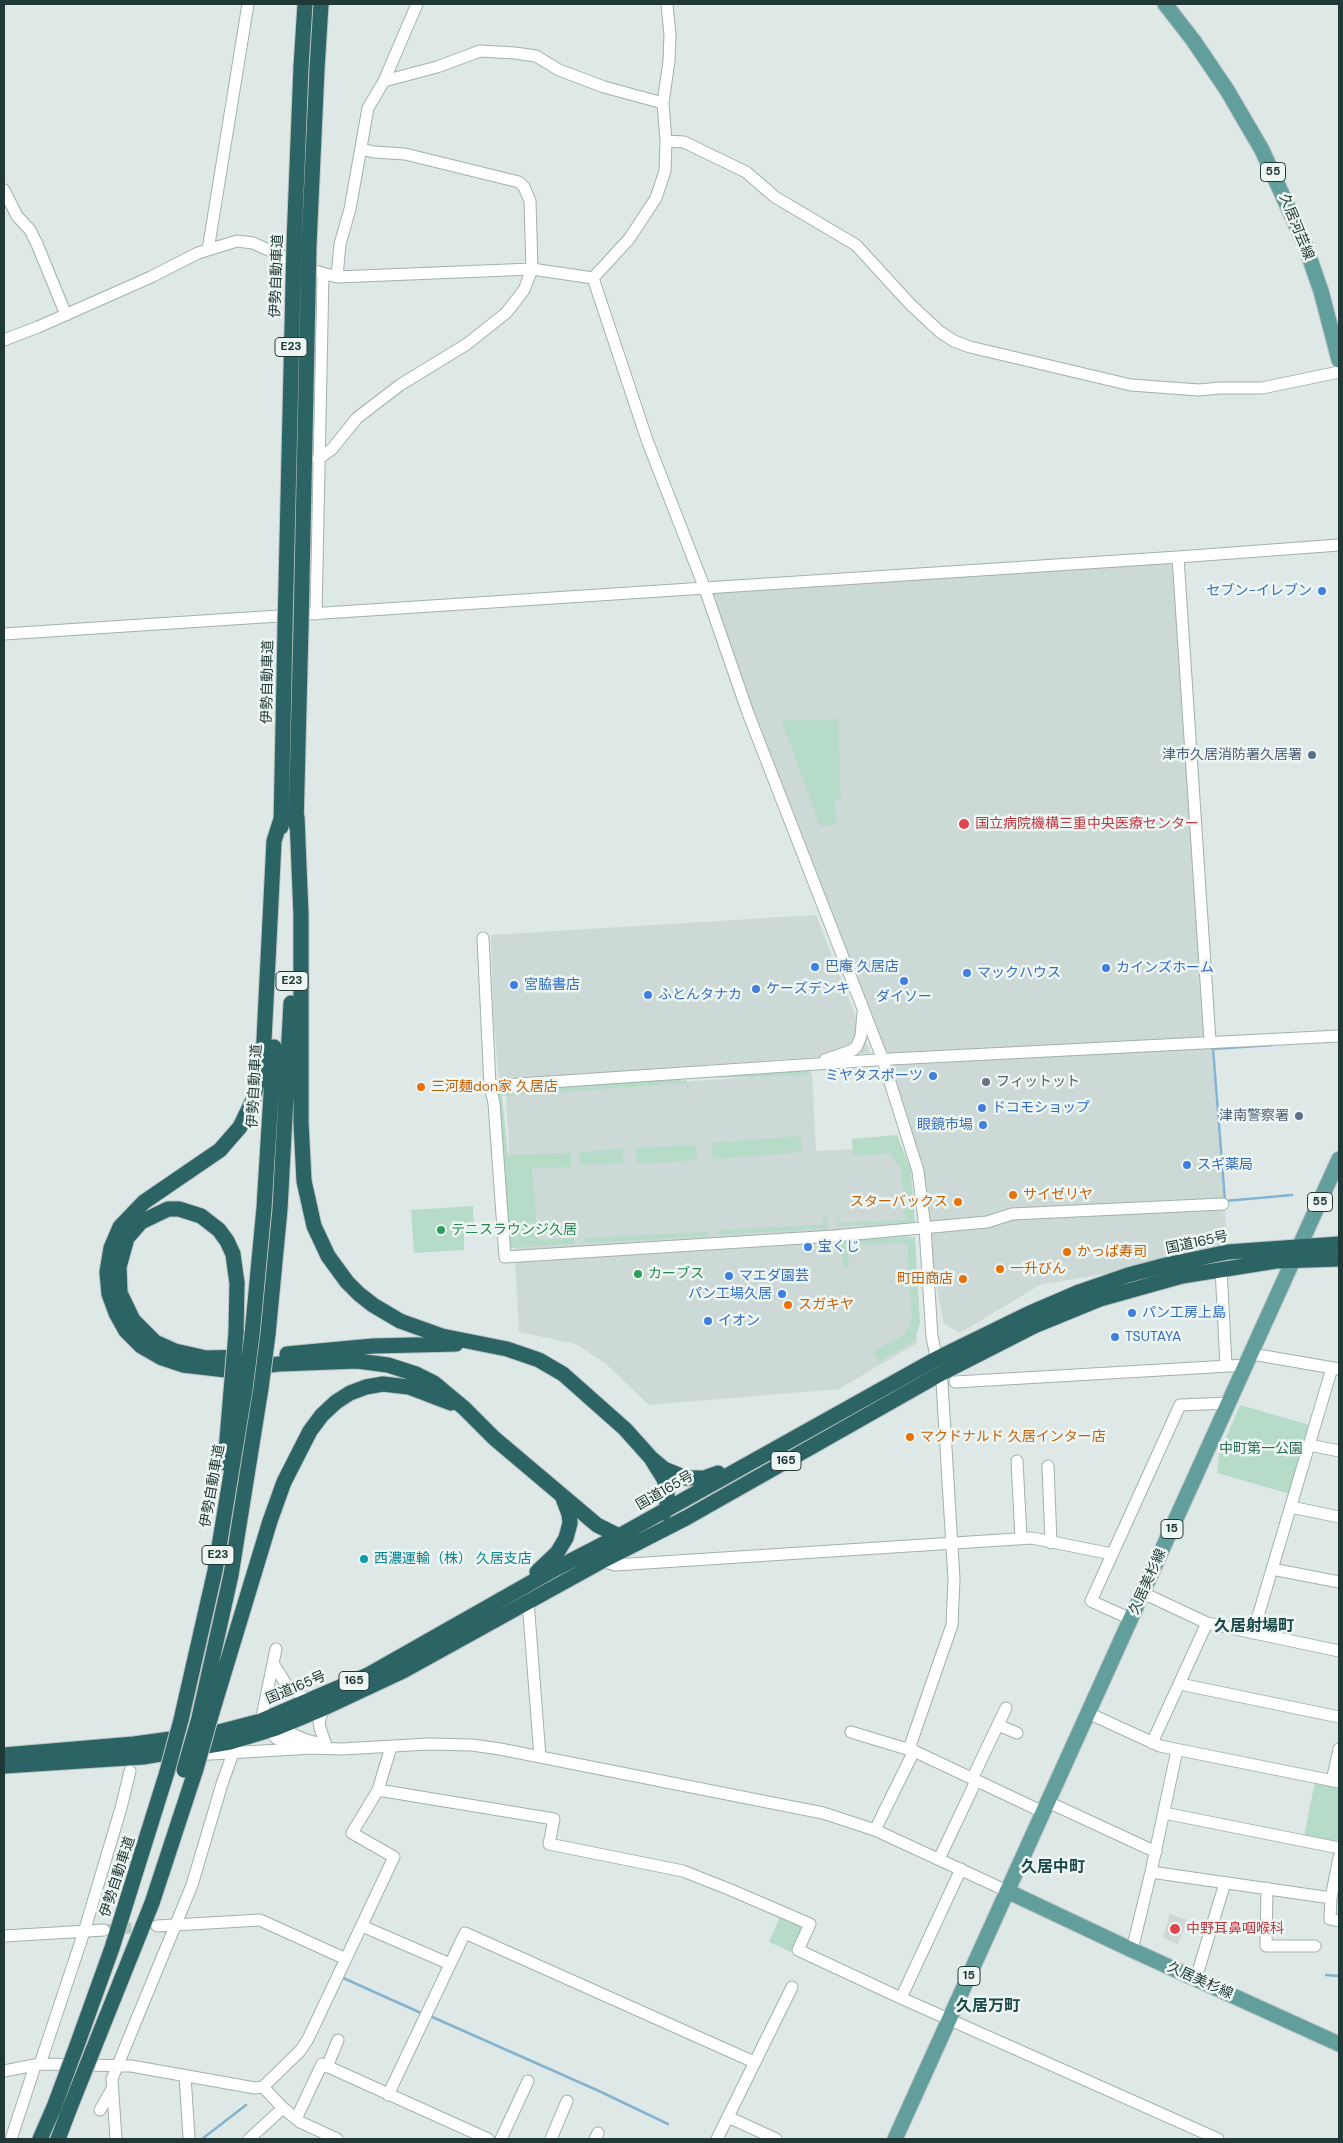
<!DOCTYPE html>
<html>
<head>
<meta charset="utf-8">
<style>
	body { margin:0 }
	#map { position:relative; width:1343px; height:2143px; overflow:hidden; background:#dee9e7; font-family:"DM Sans",sans-serif }
	canvas { display:block }
	.frame { position:absolute; inset:0; border:5px solid #203937; pointer-events:none }
</style>
</head>
<body>
<div id="map">
<canvas width="1343" height="2143"></canvas>
<div class="frame"></div>
</div>
<script>
const c = document.querySelector('canvas').getContext('2d');
c.lineJoin = 'round';
function paint(path, color) { c.fillStyle = color; c.fill(path, 'evenodd'); }
const poly = rows => new Path2D(rows.map(r => 'M' + r).join(''));
function trace(path, color, width, dash) { c.strokeStyle = color; c.lineWidth = width; c.lineCap = dash ? 'butt' : 'round'; c.setLineDash(dash || []); c.stroke(path); }
function drawText(font, color, halo, rows, align = 'center') {
  c.font = font + ' "DM Sans","Noto Sans JP",sans-serif'; c.lineWidth = 5; c.setLineDash([]); c.textBaseline = 'middle'; c.strokeStyle = halo; c.fillStyle = color; for (const [text, x, y, turn = 0] of rows) {
    c.save(); c.translate(x, y); c.rotate((+turn || 0) * Math.PI / 180); c.textAlign = isNaN(turn) ? turn : align; if (halo) c.strokeText(text, 0, 0); c.fillText(text, 0, 0); c.restore();
  }
}
const built = poly([
	[1178,557,1198,882,1228,1252,1040,1285,960,1333,944,1324,925,1228,918,1171,705,589],
	[816,915,870,1053,499,1080,493,1014,491,935],
	[812,1073,816,1151,898,1147,902,1157,917,1343,839,1389,649,1405,605,1363,576,1344,519,1332,506,1094],
	[1170,1914,1187,1920,1178,1944,1163,1938]
]);
const green = poly([
	[838,719,841,800,835,800,836,825,820,826,782,721],
	[809,1068,810,1075,717,1078,716,1073],
	[680,1075,681,1081,686,1080,691,1091,689,1091,686,1083,502,1096,508,1155,571,1153,571,1167,532,1168,538,1240,574,1238,574,1244,507,1248,495,1088],
	[897,1135,911,1170,915,1223,838,1226,836,1217,839,1217,840,1223,905,1220,901,1168,890,1153,853,1156,852,1139],
	[801,1136,802,1152,713,1159,712,1143],
	[696,1145,697,1160,637,1164,636,1148],
	[622,1149,623,1163,580,1165,580,1152],
	[473,1206,474,1229,464,1230,464,1250,414,1253,411,1210],
	[823,1217,827,1217,828,1228,718,1235,718,1230,823,1225],
	[707,1232,708,1236,585,1243,585,1238],
	[915,1237,920,1323,914,1341,878,1362,873,1352,905,1335,912,1320,907,1243,853,1245,848,1250,849,1267,843,1267,841,1247,846,1240],
	[1240,1405,1310,1425,1290,1494,1217,1473,1219,1454],
	[1315,1781,1339,1786,1339,1834,1338,1840,1334,1843,1304,1837],
	[781,1914,799,1922,801,1930,791,1952,769,1942]
]);
const stream = poly([
	[1271,1045,1213,1049,1225,1201,1292,1195],
	[1326,1975,1339,1976],
	[341,1977,421,2013],
	[430,2016,599,2091,668,2124],
	[202,2139,246,2105]
]);
const minorTunnel = poly([
	[104,1930,148,1927]
]);
const minor = poly([
	[384,81,437,67,480,51,515,53,536,56,559,70,604,87,663,103],
	[666,141,684,142,746,172,775,197,856,245,910,304,940,332,954,341,970,347,1131,385,1199,390,1220,388,1262,388,1339,372],
	[4,190,17,216,30,230,37,244,66,315],
	[208,250,248,4],
	[337,277,340,244,350,209,368,108,384,81,417,4],
	[593,278,647,440,705,589,748,713,883,1060,918,1171,925,1228,932,1337,942,1383,954,1579,952,1625,910,1746,914,1751,1043,1812],
	[593,278,629,239,656,198,665,171,666,141,663,103,669,61,670,35,667,4],
	[4,340,38,327,151,277,198,253,237,241,253,243,315,271,337,277,532,269,593,278],
	[318,459,332,449,357,418,400,385,467,344,506,313,524,290,532,269,530,201,524,187,519,182,405,154,374,152,361,149],
	[1178,557,1210,1041],
	[316,614,323,274],
	[4,634,1178,557,1339,545],
	[483,938,490,1086,494,1103,505,1257,834,1236,987,1222,1012,1214,1223,1204],
	[825,1060,853,1050,857,1046,861,1036,863,1013],
	[490,1086,891,1059,1339,1036],
	[1221,1269,1226,1365],
	[1252,1354,1339,1369],
	[955,1382,1246,1365],
	[1309,1445,1339,1451],
	[1017,1461,1021,1539],
	[1048,1466,1051,1543],
	[1291,1507,1339,1517],
	[602,1561,615,1565,1032,1538,1112,1554],
	[1272,1569,1339,1582],
	[1143,1593,1207,1623,1339,1651],
	[528,1601,540,1757],
	[1131,1619,1091,1601,1180,1405,1229,1403],
	[1253,1633,1332,1368],
	[274,1665,286,1684,309,1701],
	[1180,1684,1339,1717],
	[324,1708,319,1721,320,1728,326,1745],
	[1088,1713,1160,1746,1339,1782],
	[261,1721,276,1649],
	[998,1725,1017,1733],
	[265,1726,276,1738,287,1744,297,1745],
	[274,1726,306,1740,322,1744],
	[851,1732,907,1749,911,1748],
	[1152,1743,1207,1623],
	[194,1755,313,1748,342,1749,428,1744,472,1745,500,1749,823,1813,875,1830,1007,1891],
	[972,1779,1006,1708],
	[1332,1781,1339,1749],
	[378,1790,554,1819,549,1844,683,1871,731,1890,810,1924,798,1950,901,1998,1218,2139],
	[1048,1802,1156,1852],
	[1164,1813,1339,1848],
	[875,1830,914,1751],
	[1339,1857,1331,1898,1330,1919,1339,1921],
	[939,1859,976,1781],
	[1151,1872,1331,1898],
	[1267,1888,1266,1946,1315,1946],
	[157,1926,260,1920,346,1959],
	[362,1926,450,1964],
	[4,1936,104,1930],
	[1132,1950,1151,1872,1177,1750],
	[1196,1978,1225,1883],
	[901,1998,961,1869],
	[40,2064,84,1932,121,1808,130,1771],
	[327,2067,338,2040],
	[4,2071,40,2064,131,2066,255,2088,263,2087,300,2051,308,2039,394,1857,352,1833,378,1790,391,1747],
	[185,2076,189,2137],
	[263,2087,283,2108,300,2122,337,2139],
	[388,2095,465,1933,754,2062],
	[100,2110,112,2089],
	[728,2117,776,2139],
	[296,2119,322,2064,488,2139],
	[11,2139,35,2066],
	[116,2139,112,2079,192,1885,222,1784,233,1753],
	[249,2139,283,2108],
	[501,2139,528,2081],
	[551,2139,567,2101],
	[595,2139,598,2133],
	[717,2139,792,1987]
]);
const major = poly([
	[1165,4,1193,40,1227,90,1262,150,1305,245,1321,291,1339,360],
	[1007,1891,1132,1950,1339,2044],
	[895,2139,1339,1159]
]);
const highway = poly([
	[301,67,305,4],
	[317,69,321,4],
	[282,816,274,841,263,1060,253,1100,240,1127,220,1150,144,1202,120,1227,111,1248,107,1272,109,1294,116,1313,126,1331,141,1346,162,1358,183,1365,226,1370,279,1364,357,1361,388,1365,416,1374,434,1383,464,1408,494,1438,597,1525,619,1536,627,1536],
	[297,817,301,915,301,1122,304,1181,314,1226,328,1256,347,1282,359,1294,373,1305,400,1321,442,1336,507,1349,539,1360,563,1374,625,1429,651,1458,664,1469,686,1478,704,1478,718,1473],
	[296,825,301,627],
	[281,827,285,628],
	[236,1333,237,1283,235,1269,233,1254,227,1241,219,1230,201,1216,179,1209,168,1209,141,1222,127,1238,119,1267,120,1293,133,1320,155,1342,175,1351,206,1358,247,1357],
	[268,1334,280,1209,291,1003],
	[252,1335,264,1208,274,1047],
	[287,1354,373,1346,456,1344],
	[651,1458,664,1479,667,1487,667,1508,664,1513],
	[225,1463,231,1392],
	[537,1572,557,1553,566,1538,570,1523,569,1514,563,1498],
	[199,1718,231,1575,261,1388],
	[210,1719,270,1521,284,1482,310,1431,322,1415,336,1402,350,1393,366,1387,383,1384,409,1387,451,1403],
	[181,1720,215,1571,245,1389],
	[4,1755,134,1744,215,1733,261,1721,368,1675,555,1569,619,1536,936,1359,1028,1314,1079,1292,1128,1275,1166,1265,1228,1252,1339,1244],
	[4,1766,143,1757,230,1742,276,1728,324,1708,403,1671,602,1561,686,1518,940,1374,1034,1326,1100,1299,1182,1276,1276,1261,1339,1259],
	[76,2048,112,1948,167,1772],
	[93,2050,152,1903,196,1769],
	[40,2139,54,2107],
	[58,2139,69,2110]
]);
const highwayBridge = poly([
	[301,627,309,245,317,69],
	[285,628,294,244,301,67],
	[261,1388,268,1334],
	[245,1389,252,1335],
	[231,1392,236,1333],
	[196,1769,210,1719],
	[184,1770,199,1718],
	[167,1772,181,1720],
	[54,2107,76,2048],
	[69,2110,93,2050]
]);
const markers = [
	[1322,591,5,"#3f7fe0"],
	[1312,755,5,"#5c6f8a"],
	[964,824,6,"#e0444e"],
	[815,967,5,"#3f7fe0"],
	[1106,968,5,"#3f7fe0"],
	[967,973,5,"#3f7fe0"],
	[904,981,5,"#3f7fe0"],
	[514,985,5,"#3f7fe0"],
	[756,989,5,"#3f7fe0"],
	[648,995,5,"#3f7fe0"],
	[933,1076,5,"#3f7fe0"],
	[986,1082,5,"#6b7280"],
	[421,1087,5,"#e8710a"],
	[982,1108,5,"#3f7fe0"],
	[1299,1116,5,"#5c6f8a"],
	[983,1125,5,"#3f7fe0"],
	[1187,1165,5,"#3f7fe0"],
	[1013,1195,5,"#e8710a"],
	[958,1202,5,"#e8710a"],
	[441,1230,5,"#2e9e5b"],
	[808,1247,5,"#3f7fe0"],
	[1067,1252,5,"#e8710a"],
	[1000,1269,5,"#e8710a"],
	[638,1274,5,"#2e9e5b"],
	[729,1276,5,"#3f7fe0"],
	[963,1279,5,"#e8710a"],
	[782,1294,5,"#3f7fe0"],
	[788,1305,5,"#e8710a"],
	[1132,1313,5,"#3f7fe0"],
	[708,1321,5,"#3f7fe0"],
	[1115,1337,5,"#3f7fe0"],
	[910,1437,5,"#e8710a"],
	[364,1559,5,"#0f9aa8"],
	[1175,1929,6,"#e0444e"]
];
const shields = [
	[1273,172,25],
	[291,347,32],
	[292,981,32],
	[1320,1202,25],
	[786,1461,30],
	[1172,1529,22],
	[218,1555,32],
	[354,1681,30],
	[969,1976,22]
];
const shieldNames = [
	["55",1273,172],
	["E23",291,347],
	["E23",292,981],
	["55",1320,1202],
	["165",786,1461],
	["15",1172,1529],
	["E23",218,1555],
	["165",354,1681],
	["15",969,1976]
];
const streetNames = [
	["久居河芸線",1296,227,68],
	["伊勢自動車道",277,276,-88],
	["伊勢自動車道",268,682,-89],
	["伊勢自動車道",255,1086,-87],
	["国道165号",1197,1243,-12],
	["伊勢自動車道",213,1486,-80],
	["国道165号",665,1491,-30],
	["久居美杉線",1148,1582,-66],
	["国道165号",296,1688,-23],
	["伊勢自動車道",118,1877,-72],
	["久居美杉線",1200,1981,24]
];
const shopNames = [
	["セブン-イレブン",1312,591,"right"],
	["巴庵 久居店",825,967],
	["カインズホーム",1116,968],
	["マックハウス",977,973],
	["宮脇書店",524,985],
	["ケーズデンキ",766,989],
	["ふとんタナカ",658,995],
	["ダイソー",904,997,"center"],
	["ミヤタスポーツ",923,1076,"right"],
	["ドコモショップ",992,1108],
	["眼鏡市場",973,1125,"right"],
	["スギ薬局",1197,1165],
	["宝くじ",818,1247],
	["マエダ園芸",739,1276],
	["パン工場久居",772,1294,"right"],
	["パン工房上島",1142,1313],
	["イオン",718,1321],
	["TSUTAYA",1125,1337]
];
const serviceNames = [
	["津市久居消防署久居署",1302,755],
	["津南警察署",1289,1116]
];
const healthNames = [
	["国立病院機構三重中央医療センター",975,824],
	["中野耳鼻咽喉科",1186,1929]
];
const worshipNames = [
	["フィットット",996,1082]
];
const foodNames = [
	["三河麺don家 久居店",431,1087],
	["サイゼリヤ",1023,1195],
	["スターバックス",948,1202,"right"],
	["かっぱ寿司",1077,1252],
	["一升びん",1010,1269],
	["町田商店",953,1279,"right"],
	["スガキヤ",798,1305],
	["マクドナルド 久居インター店",920,1437]
];
const leisureNames = [
	["テニスラウンジ久居",451,1230],
	["カーブス",648,1274]
];
const parkNames = [
	["中町第一公園",1261,1449]
];
const cultureNames = [
	["西濃運輸（株） 久居支店",374,1559]
];
const quarterNames = [
	["久居射場町",1254,1627],
	["久居中町",1053,1868],
	["久居万町",988,2007]
];
paint(built, '#ccd9d6');
paint(green, '#b6dbc8');
trace(stream, '#85b3cf', 2.5);
trace(minorTunnel, '#b8c6c4', 11, [11, 5.5]);
trace(minor, '#a1b1af', 13);
trace(major, '#bcc4c3', 17);
trace(highway, '#bcc4c3', 17);
trace(minor, '#fff', 11);
trace(major, '#629f9c', 15);
trace(highway, '#2c6364', 15);
trace(highwayBridge, '#bcc4c3', 17, []);
trace(highwayBridge, '#2c6364', 15);
for (const [x, y, r, color] of markers) { const dot = new Path2D(); dot.arc(x, y, r, 0, 2 * Math.PI); c.fillStyle = color; c.fill(dot); trace(dot, '#eef6f4', 2); }
for (const [x, y, w] of shields) { const box = new Path2D(); box.roundRect(x - w / 2, y - 9.5, w, 19, 4); c.fillStyle = '#eef6f4'; c.fill(box); trace(box, '#203937', 1); }
drawText('bold 12px', '#203937', null, shieldNames);
drawText('14px', '#203937', '#eef6f4', streetNames);
drawText('14px', '#366cbe', '#eef6f4', shopNames, 'left');
drawText('14px', '#4e5e75', '#eef6f4', serviceNames, 'right');
drawText('14px', '#be3a42', '#eef6f4', healthNames, 'left');
drawText('14px', '#5b616d', '#eef6f4', worshipNames, 'left');
drawText('14px', '#c56008', '#eef6f4', foodNames, 'left');
drawText('14px', '#27864d', '#eef6f4', leisureNames, 'left');
drawText('14px', '#2a6f54', '#eef6f4', parkNames);
drawText('14px', '#0d838f', '#eef6f4', cultureNames, 'left');
drawText('bold 16px', '#1c4a49', '#eef6f4', quarterNames);
</script>
</body>
</html>
